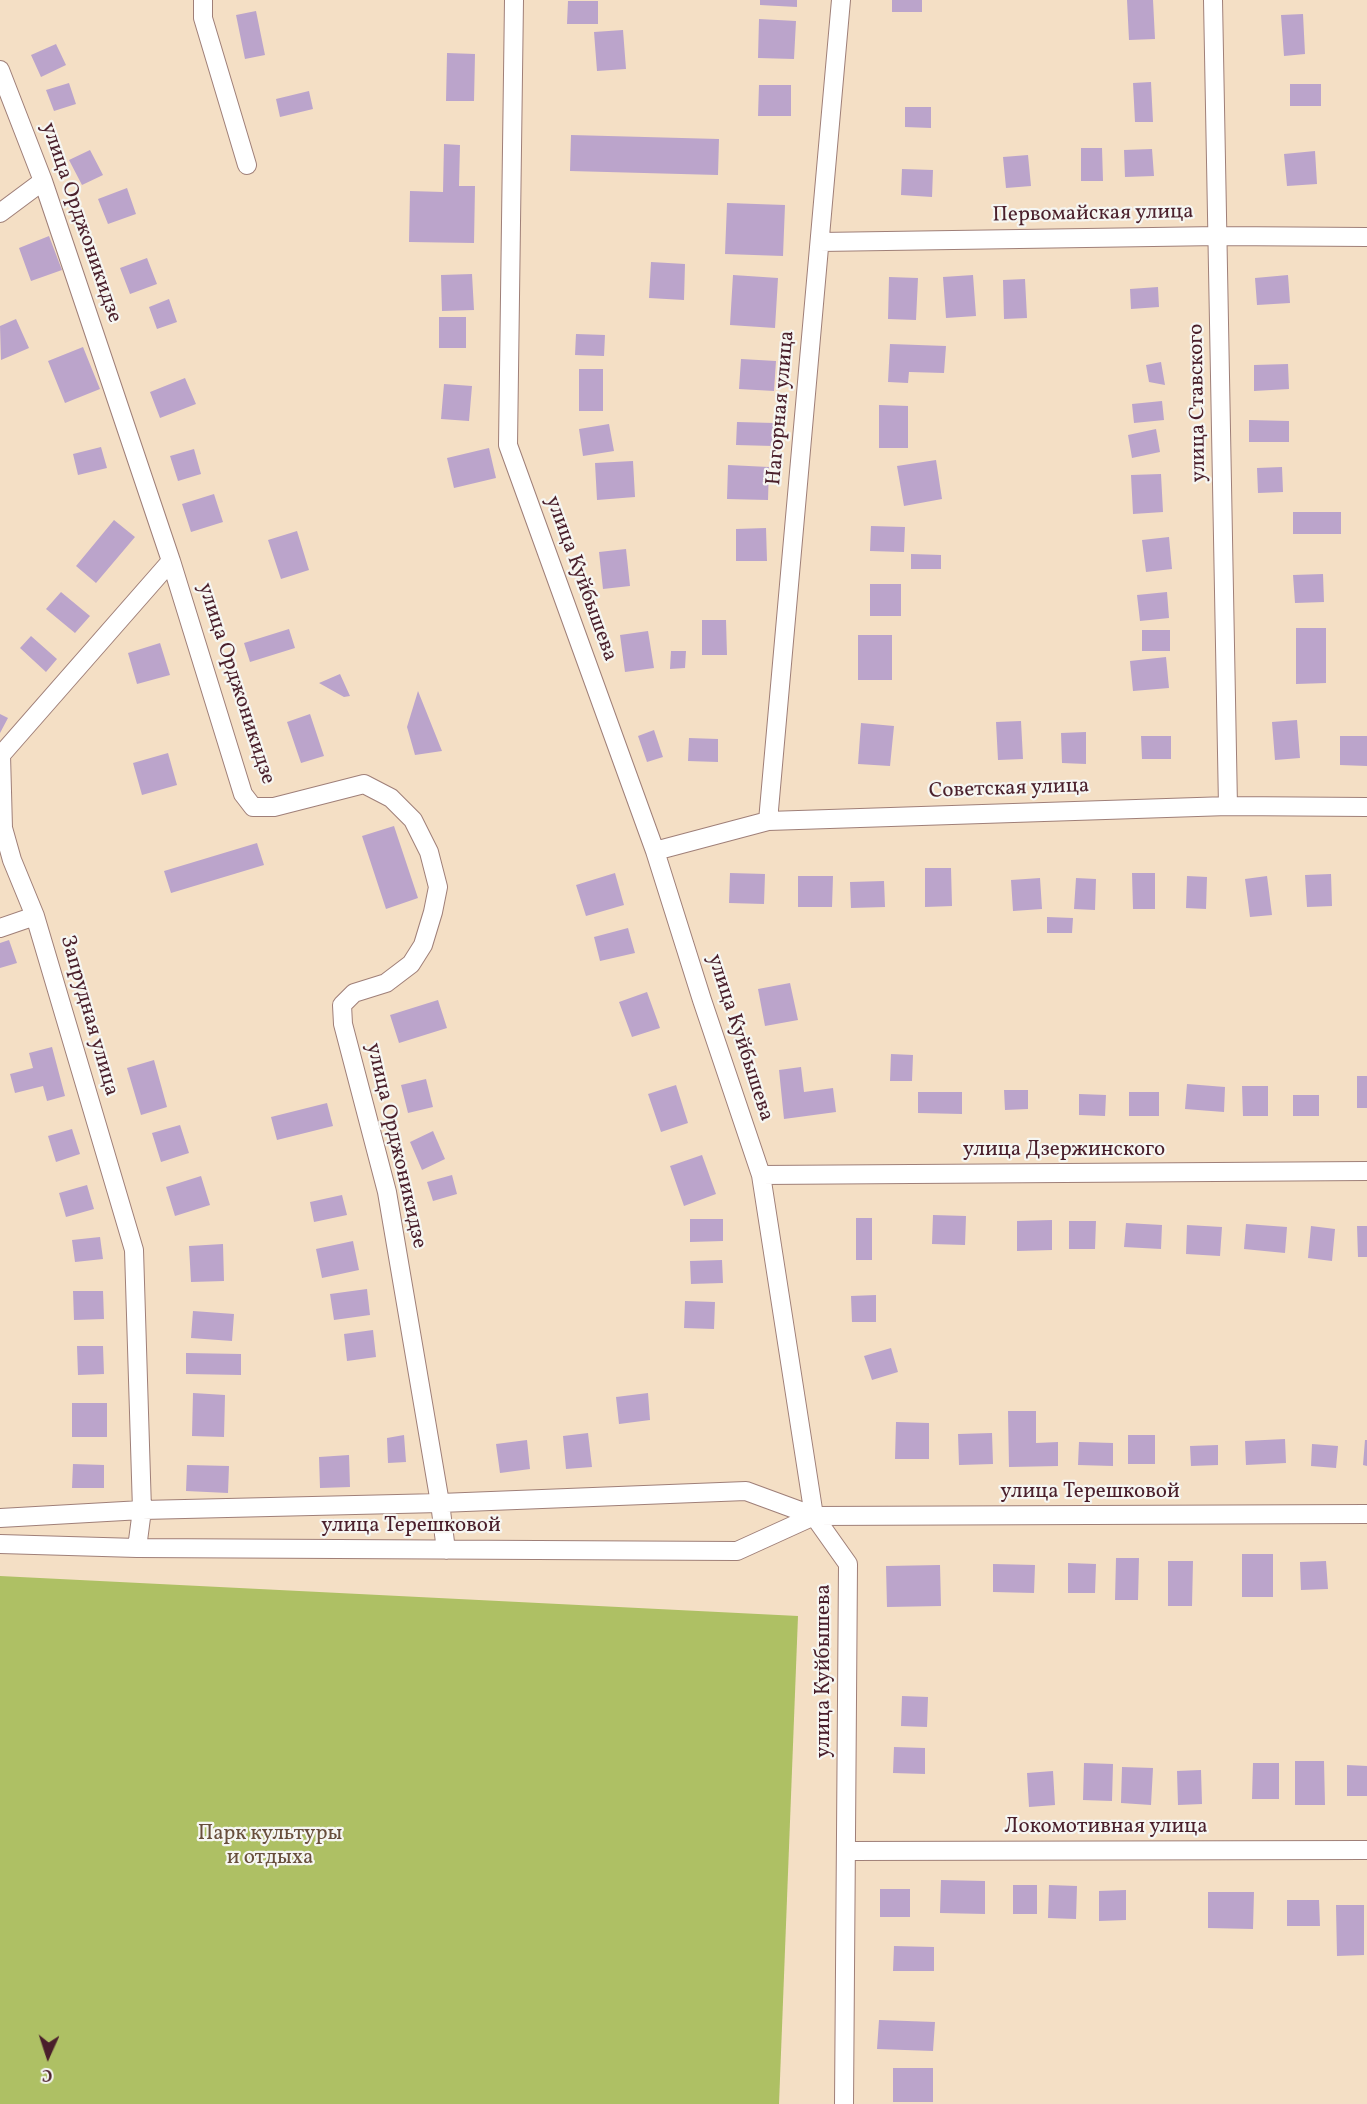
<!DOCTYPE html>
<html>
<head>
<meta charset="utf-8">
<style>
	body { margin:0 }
	#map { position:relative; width:1367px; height:2104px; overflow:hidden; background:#f4dfc5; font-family:Vollkorn,serif }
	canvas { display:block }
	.north { position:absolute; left:18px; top:2026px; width:60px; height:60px; -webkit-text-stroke:4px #f6f6f2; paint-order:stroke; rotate:183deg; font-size:16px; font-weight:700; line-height:24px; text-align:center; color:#4a1f2b }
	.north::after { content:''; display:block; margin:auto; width:21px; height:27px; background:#4a1f2b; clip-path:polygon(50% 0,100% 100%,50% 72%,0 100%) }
</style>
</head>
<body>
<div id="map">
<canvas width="1367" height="2104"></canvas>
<div class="north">С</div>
</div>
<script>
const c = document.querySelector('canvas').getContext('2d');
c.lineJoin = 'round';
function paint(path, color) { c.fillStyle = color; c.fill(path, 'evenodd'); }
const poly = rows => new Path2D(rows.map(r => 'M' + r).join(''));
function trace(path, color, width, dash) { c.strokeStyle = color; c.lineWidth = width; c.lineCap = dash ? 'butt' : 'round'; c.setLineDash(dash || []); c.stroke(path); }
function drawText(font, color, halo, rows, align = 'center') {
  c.font = font + ' Vollkorn,serif'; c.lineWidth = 4.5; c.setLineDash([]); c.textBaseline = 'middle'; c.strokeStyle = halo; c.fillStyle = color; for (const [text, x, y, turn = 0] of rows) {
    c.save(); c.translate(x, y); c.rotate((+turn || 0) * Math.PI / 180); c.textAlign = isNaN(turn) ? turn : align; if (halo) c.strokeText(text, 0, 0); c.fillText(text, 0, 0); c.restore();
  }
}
const green = poly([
	[0,1576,798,1616,779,2104,0,2104]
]);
const building = poly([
	[760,0,797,0,797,7,760,5],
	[892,0,922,0,922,12,892,12],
	[1127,0,1153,0,1155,39,1129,40],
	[568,1,598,1,598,24,567,24],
	[256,11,265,55,245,59,236,15],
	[1303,14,1305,54,1284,56,1281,15],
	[759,19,796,21,794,59,758,58],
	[623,30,626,69,597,71,594,32],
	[56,44,66,65,41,77,31,55],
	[447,53,475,54,474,101,446,101],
	[1151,82,1153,122,1135,122,1133,83],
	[69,83,76,104,54,111,46,90],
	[1290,84,1321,84,1321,106,1290,106],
	[759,85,791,85,791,116,758,116],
	[309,91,313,109,280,117,276,99],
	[905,107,931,107,931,128,905,127],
	[571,135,719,139,718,175,570,171],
	[444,144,460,145,459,186,475,186,474,243,409,242,410,191,443,192],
	[1081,148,1102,148,1103,181,1081,181],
	[1152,149,1154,176,1125,177,1124,150],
	[90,150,103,175,82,185,69,160],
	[1315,151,1317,184,1287,186,1284,154],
	[1028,155,1031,186,1006,188,1003,157],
	[902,169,933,170,932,197,901,195],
	[127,188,136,214,108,224,98,199],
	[727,203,785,205,783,256,725,254],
	[49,236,62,270,31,281,19,248],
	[147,258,157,284,130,294,120,268],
	[651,262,685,264,684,300,649,298],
	[472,274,474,310,442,311,441,275],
	[733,275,778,278,775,328,730,325],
	[973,275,976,316,946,318,943,277],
	[1288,275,1290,303,1257,305,1255,278],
	[889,277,918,278,916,320,888,319],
	[1025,279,1027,318,1004,319,1003,280],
	[1158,287,1159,307,1131,309,1130,289],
	[169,299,177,322,157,329,149,307],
	[439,317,466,317,466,348,439,348],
	[16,319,29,348,1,360,0,326],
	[576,334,605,335,604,356,575,355],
	[890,344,946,346,944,373,909,372,908,383,888,382],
	[83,347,100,389,65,403,48,361],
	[741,359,776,361,774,391,739,389],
	[1161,362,1165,385,1149,382,1146,365],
	[1288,364,1289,389,1254,391,1254,365],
	[579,369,603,369,603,411,579,411],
	[185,378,196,404,160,418,150,392],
	[444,384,472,386,469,421,441,419],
	[1162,401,1164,420,1134,423,1132,404],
	[879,405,908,406,908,448,879,448],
	[1249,420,1289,421,1289,442,1249,442],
	[737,422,774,423,773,446,736,445],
	[609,424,614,451,583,456,579,429],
	[1156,429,1160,452,1132,458,1128,435],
	[101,447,107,468,78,475,73,454],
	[489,448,496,478,454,488,447,458],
	[194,449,201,474,178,481,170,456],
	[936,460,942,499,904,506,897,466],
	[633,461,635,497,597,500,595,463],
	[728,465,769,467,768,500,727,499],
	[1282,467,1283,492,1258,493,1257,468],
	[1161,474,1163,512,1133,514,1131,475],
	[214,494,223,522,191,532,182,504],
	[1293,512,1341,512,1341,534,1293,534],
	[114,520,135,537,96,583,76,566],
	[871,526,905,527,904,552,870,551],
	[766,528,767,561,736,561,736,529],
	[297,531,309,570,281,579,268,540],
	[1169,537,1172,569,1146,572,1142,540],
	[626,549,630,586,603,589,599,552],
	[911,554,941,555,941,569,911,569],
	[1323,574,1324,602,1295,603,1293,575],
	[870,584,901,584,901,616,870,616],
	[61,592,90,616,75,633,46,609],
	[1167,592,1169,618,1140,621,1137,595],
	[702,620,726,620,727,655,702,655],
	[1296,628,1326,628,1326,683,1296,684],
	[289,629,295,648,250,662,244,643],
	[1142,630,1170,630,1170,651,1142,651],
	[648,631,654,668,625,672,620,635],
	[858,635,892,635,892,680,858,680],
	[31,636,57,659,46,672,20,648],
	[160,643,170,675,137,684,128,653],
	[671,651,686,651,685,668,670,669],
	[1166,657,1169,688,1133,691,1130,661],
	[340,674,350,696,344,697,319,683],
	[418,691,442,751,415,755,407,727],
	[0,714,8,718,0,733],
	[310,714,324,756,301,763,287,722],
	[1297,720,1300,758,1275,760,1272,722],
	[1021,721,1023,759,998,760,996,722],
	[861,723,894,726,890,766,858,764],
	[654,730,663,757,647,762,638,736],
	[1086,732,1086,764,1062,763,1061,733],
	[1141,736,1171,736,1171,759,1142,759],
	[1340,736,1367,736,1367,766,1340,765],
	[689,738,718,739,718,762,688,761],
	[168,753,177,785,142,795,133,763],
	[394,826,418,898,386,909,362,836],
	[257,843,264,865,171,893,164,871],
	[925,868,951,868,952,906,925,907],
	[615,873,624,905,586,916,576,885],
	[730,873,765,874,764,904,729,903],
	[1132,873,1155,873,1155,909,1133,909],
	[1331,874,1332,906,1307,907,1305,875],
	[798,876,833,876,832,907,798,907],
	[1187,876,1207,877,1206,909,1186,908],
	[1267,876,1272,915,1250,917,1245,879],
	[1040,878,1042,909,1013,911,1011,880],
	[1076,878,1096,879,1095,910,1074,909],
	[884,881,885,907,851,908,850,882],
	[1047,917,1073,918,1072,933,1047,933],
	[628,928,635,953,600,961,594,937],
	[9,940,17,963,0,968,0,943],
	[790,983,798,1020,765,1026,758,989],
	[647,992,660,1028,632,1037,619,1002],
	[438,1000,447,1028,399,1043,390,1015],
	[52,1047,65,1096,47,1101,43,1086,15,1093,10,1074,33,1068,29,1053],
	[891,1054,913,1055,912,1081,890,1081],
	[154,1060,167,1107,141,1115,127,1068],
	[801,1067,804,1092,833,1088,836,1112,784,1119,779,1070],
	[1357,1076,1367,1076,1367,1108,1357,1108],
	[426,1079,433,1107,408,1113,401,1085],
	[1187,1084,1225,1087,1224,1112,1185,1109],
	[676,1085,688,1123,661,1132,648,1094],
	[1242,1086,1268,1086,1268,1116,1243,1116],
	[1004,1090,1028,1090,1028,1109,1005,1110],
	[918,1092,962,1092,962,1114,918,1113],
	[1129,1092,1159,1092,1159,1116,1129,1116],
	[1079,1094,1106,1095,1105,1116,1079,1115],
	[1293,1095,1319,1095,1319,1116,1293,1116],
	[327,1103,333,1126,277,1140,271,1117],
	[180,1125,189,1153,161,1162,152,1133],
	[72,1129,80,1154,56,1162,48,1136],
	[433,1131,445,1159,422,1170,410,1142],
	[702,1155,716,1194,684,1206,670,1166],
	[452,1175,457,1194,433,1201,427,1182],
	[201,1176,210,1205,175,1216,166,1187],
	[87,1185,94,1209,66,1217,59,1193],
	[342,1195,347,1215,314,1222,310,1202],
	[933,1215,966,1216,965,1245,932,1244],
	[856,1218,872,1218,872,1260,856,1260],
	[690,1219,723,1219,723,1241,690,1242],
	[1052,1220,1052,1250,1017,1251,1017,1221],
	[1069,1221,1096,1221,1095,1249,1069,1249],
	[1126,1223,1162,1225,1161,1249,1124,1247],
	[1246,1224,1287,1227,1285,1253,1244,1249],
	[1187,1225,1222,1227,1220,1256,1186,1254],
	[1311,1226,1335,1229,1332,1261,1308,1258],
	[1357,1226,1367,1226,1367,1257,1358,1257],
	[100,1237,103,1259,75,1262,72,1240],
	[353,1241,359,1270,322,1278,316,1249],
	[223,1244,224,1281,191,1282,189,1246],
	[722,1260,723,1283,691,1284,690,1261],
	[367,1289,370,1315,334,1320,330,1294],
	[73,1291,103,1291,104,1319,74,1320],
	[876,1295,876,1322,852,1322,851,1296],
	[685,1301,715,1302,714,1329,684,1328],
	[193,1311,234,1314,232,1341,191,1338],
	[373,1330,376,1357,347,1361,344,1334],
	[77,1346,103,1346,104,1374,78,1375],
	[891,1348,898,1372,872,1380,864,1356],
	[186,1353,241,1354,241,1375,186,1374],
	[193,1393,225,1395,224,1437,192,1436],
	[648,1393,650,1420,619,1424,616,1397],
	[72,1403,107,1403,107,1437,72,1437],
	[1008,1411,1036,1411,1036,1443,1058,1442,1058,1466,1009,1467],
	[896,1422,929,1423,929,1459,895,1459],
	[588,1433,592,1467,566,1469,563,1436],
	[992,1433,993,1464,959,1465,958,1434],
	[404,1435,406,1462,388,1463,387,1438],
	[1128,1435,1155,1435,1155,1464,1128,1464],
	[1285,1439,1286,1463,1246,1465,1245,1441],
	[527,1440,530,1469,500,1473,496,1444],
	[1365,1440,1367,1440,1367,1466,1363,1465],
	[1079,1442,1113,1443,1113,1466,1078,1465],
	[1312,1444,1338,1446,1336,1468,1311,1466],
	[1218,1445,1218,1465,1191,1466,1190,1446],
	[349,1455,350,1487,320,1488,319,1457],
	[73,1464,104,1465,104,1488,72,1488],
	[187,1465,229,1466,228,1493,186,1491],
	[1242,1554,1273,1554,1273,1597,1242,1597],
	[1116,1558,1139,1558,1138,1600,1115,1600],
	[1168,1561,1193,1561,1192,1606,1168,1606],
	[1326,1561,1328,1589,1301,1590,1300,1562],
	[1068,1563,1096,1564,1095,1593,1068,1593],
	[993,1564,1035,1565,1034,1593,993,1592],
	[940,1565,941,1606,887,1607,886,1566],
	[902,1696,928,1697,927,1727,901,1726],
	[894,1747,925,1748,925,1774,893,1773],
	[1295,1761,1324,1761,1325,1805,1295,1805],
	[1084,1763,1113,1764,1112,1801,1083,1800],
	[1253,1763,1279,1763,1279,1799,1252,1799],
	[1347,1765,1367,1766,1367,1796,1347,1796],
	[1122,1767,1153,1768,1151,1805,1121,1803],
	[1201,1770,1202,1804,1178,1805,1177,1771],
	[1053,1771,1055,1805,1029,1807,1027,1773],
	[941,1880,985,1881,985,1914,940,1913],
	[1013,1885,1037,1885,1037,1914,1013,1914],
	[1049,1885,1077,1886,1076,1919,1048,1918],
	[880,1889,910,1889,910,1917,880,1917],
	[1126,1890,1126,1920,1099,1921,1099,1891],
	[1208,1892,1254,1892,1253,1929,1208,1928],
	[1287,1900,1319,1900,1320,1926,1287,1926],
	[1336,1905,1364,1905,1364,1955,1337,1956],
	[894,1946,934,1947,934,1971,893,1971],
	[879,2020,935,2022,933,2051,877,2049],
	[893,2068,933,2068,933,2102,893,2102]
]);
const minor = poly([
	[203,0,203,18,247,165],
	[514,0,508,445,655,851,702,1000,761,1175,814,1516,848,1564,844,2104],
	[1213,0,1228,806],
	[0,70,43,181,171,561,243,794,253,807,274,807,364,784,391,798,413,820,429,852,438,887,433,912,423,945,411,964,386,983,354,993,342,1005,343,1024,387,1192,440,1503,446,1550],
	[0,213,43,181],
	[820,242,1219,236,1367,237],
	[768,821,841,0],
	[655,851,768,821,1228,806,1367,807],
	[0,928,35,916],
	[761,1175,1367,1171],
	[0,1518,142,1510,440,1503,746,1491,814,1516,1367,1514],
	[0,1544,137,1548,737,1551,814,1516],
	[137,1548,142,1510,134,1250,35,916,12,860,3,828,1,755,171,561],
	[846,1851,1367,1850]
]);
const streetNames = [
	["Первомайская улица",1093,215,-1],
	["улица Орджоникидзе",80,223,71],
	["улица Ставского",1199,403,-91],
	["Нагорная улица",782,408,-85],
	["улица Куйбышева",580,579,70],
	["улица Орджоникидзе",235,684,72],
	["Советская улица",1009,790,-2],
	["Запрудная улица",88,1016,74],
	["улица Куйбышева",739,1038,72],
	["улица Орджоникидзе",395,1146,77],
	["улица Дзержинского",1064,1151],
	["улица Терешковой",1090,1493],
	["улица Терешковой",411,1527],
	["улица Куйбышева",825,1671,-90],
	["Локомотивная улица",1106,1828]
];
const parkNames = [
	["Парк культуры",270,1835],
	["и отдыха",270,1859]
];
paint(green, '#aec064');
paint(building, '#bba4cb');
trace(minor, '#9f7f78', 20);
trace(minor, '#fff', 18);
drawText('21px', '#4a1f2b', '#f6f6f2', streetNames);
drawText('21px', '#684f3c', '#f6f6f2', parkNames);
</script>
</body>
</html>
